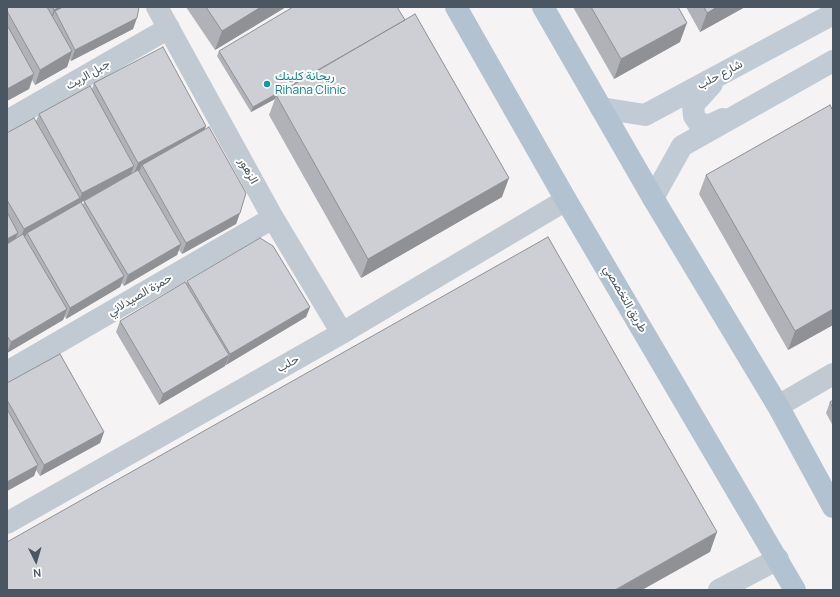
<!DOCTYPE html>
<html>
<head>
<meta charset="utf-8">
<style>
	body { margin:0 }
	#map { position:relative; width:840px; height:597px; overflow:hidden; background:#f5f3f3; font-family:Manrope,sans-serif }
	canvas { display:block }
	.frame { position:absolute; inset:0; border:8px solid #4a5661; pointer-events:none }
	.north { position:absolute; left:16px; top:541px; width:40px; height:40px; -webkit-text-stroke:3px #fff; paint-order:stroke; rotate:175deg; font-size:11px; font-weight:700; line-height:16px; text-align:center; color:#4a5661 }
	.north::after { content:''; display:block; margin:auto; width:14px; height:18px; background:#4a5661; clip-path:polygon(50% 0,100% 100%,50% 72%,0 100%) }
</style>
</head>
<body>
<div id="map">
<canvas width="840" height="597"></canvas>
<div class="frame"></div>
<div class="north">N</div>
</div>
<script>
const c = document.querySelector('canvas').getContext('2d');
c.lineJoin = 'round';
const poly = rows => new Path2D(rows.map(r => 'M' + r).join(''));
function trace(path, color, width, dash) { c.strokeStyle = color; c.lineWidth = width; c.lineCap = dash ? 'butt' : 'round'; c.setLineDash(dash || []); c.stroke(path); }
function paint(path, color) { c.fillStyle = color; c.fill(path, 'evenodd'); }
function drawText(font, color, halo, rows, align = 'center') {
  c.font = font + ' Manrope,Vazirmatn,sans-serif'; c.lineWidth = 4; c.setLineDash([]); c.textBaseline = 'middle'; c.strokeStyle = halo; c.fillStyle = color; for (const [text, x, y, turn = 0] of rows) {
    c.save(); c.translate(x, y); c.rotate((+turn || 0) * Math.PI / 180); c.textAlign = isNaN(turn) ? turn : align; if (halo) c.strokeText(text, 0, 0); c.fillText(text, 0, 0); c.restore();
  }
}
const street = poly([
	[157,7,273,218,342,333],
	[7,121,169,28],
	[7,372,273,218],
	[778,406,833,374],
	[7,523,342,333,566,200],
	[719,590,778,559]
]);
const secondary = poly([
	[712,84,693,105,694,116,698,122,708,126,723,119],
	[601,108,645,115,833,14],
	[653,198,682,146,833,61]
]);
const primary = poly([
	[456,7,566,200,795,590],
	[543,7,653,198,778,406,833,507]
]);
const wall = poly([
	[7,7,139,7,133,29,71,61,70,59,67,67,35,85,32,80,29,89,7,101],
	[186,7,286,7,215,50],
	[573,7,678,7,680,42,614,79],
	[686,7,745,7,700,32],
	[219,51,502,197,361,278,269,115,275,99,251,112,217,56],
	[94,83,204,130,240,213,236,224,182,254,179,250,177,255,124,286,122,283,120,287,66,319,65,316,63,320,7,353,7,133,36,121,39,114,92,89],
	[84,201,83,205,81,202],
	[833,111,833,325,788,350,699,194,706,175],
	[187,281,310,307,306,317,226,365,226,364,225,366,159,405,116,332,120,321,186,283],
	[7,383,104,432,100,443,40,476,36,470,34,476,7,491],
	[833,400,833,426,826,413,830,402]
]);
const shadedWall = poly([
	[59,7,75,7,55,11,51,20,50,20,54,10],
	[261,7,286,7,215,50,222,31],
	[717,7,745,7,700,32,707,13],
	[137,18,133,29,71,61,75,50],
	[405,21,276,95,275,99,251,112,253,107],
	[687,23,680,42,614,79,621,59],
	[72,51,67,67,35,85,40,70],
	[34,74,29,89,7,101,7,89],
	[206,126,202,137,142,165,140,170,134,174,138,163],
	[134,166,130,176,78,204,82,193],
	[509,178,502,197,361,278,368,259],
	[80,198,76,209,27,233,25,237,20,240,24,229],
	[240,213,236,224,182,254,186,243],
	[18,233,14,243,7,248,7,239],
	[181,244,177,255,124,286,128,275],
	[124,276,120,287,66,319,70,308],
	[310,307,306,317,226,365,230,354],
	[67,309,63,320,7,353,11,342],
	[833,309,833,325,788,350,795,331],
	[229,355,225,366,159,405,163,394],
	[104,432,100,443,40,476,44,465],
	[38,465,34,476,7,491,7,482],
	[717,532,710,552,642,590,615,590]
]);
const building = poly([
	[7,7,47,7,72,51,40,70,7,11,7,7],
	[53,7,59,7,54,10,53,7],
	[63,7,139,7,137,18,75,50,55,11,63,7],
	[206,7,261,7,222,31,206,7],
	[293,7,397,7,405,20,351,51,253,107,219,51,293,7],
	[591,7,678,7,687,23,621,59,591,7],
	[704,7,717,7,707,13,704,7],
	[415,14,509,178,368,259,276,95,415,14],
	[7,25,34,74,7,89,7,25],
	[163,47,206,126,138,163,94,83,163,47],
	[90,86,134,166,82,193,39,114,90,86],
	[830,105,833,111,833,309,795,331,706,175,830,105],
	[34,118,80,198,24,229,7,200,7,133,34,118],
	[209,127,246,193,240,213,186,243,142,165,209,127],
	[138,170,181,244,128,275,84,201,138,170],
	[81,202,124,276,70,308,27,233,81,202],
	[7,212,18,233,7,239,7,212],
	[23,234,67,309,11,342,7,336,7,244,23,234],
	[548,237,717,532,615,590,7,590,7,542,548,237],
	[260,238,273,246,310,307,230,354,187,281,260,238],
	[185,282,229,355,163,394,120,321,185,282],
	[60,354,104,432,44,465,7,400,7,383,60,354],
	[833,400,833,408,830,402,833,400],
	[7,409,38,465,7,482,7,409]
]);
const markers = [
	[267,84,4,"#0f9aa8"]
];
const streetNames = [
	["جبل الريث",88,75,-30],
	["شارع حلب",720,75,-28],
	["الزهور",248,171,61],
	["حمزة الصيدلاني",140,295,-30],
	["طريق التخصصي",625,299,60],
	["حلب",288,364,-29]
];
const cultureNames = [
	["ريحانة كلينك",275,77],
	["Rihana Clinic",275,91]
];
trace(street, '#c1cad2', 22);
trace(secondary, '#c1cbd6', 22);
trace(primary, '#b3c2d1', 22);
paint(wall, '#b0b2b7');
paint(shadedWall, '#909195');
paint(building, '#cdcfd5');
trace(building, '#909195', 1);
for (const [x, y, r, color] of markers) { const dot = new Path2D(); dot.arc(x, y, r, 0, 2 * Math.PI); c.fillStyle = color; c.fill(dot); trace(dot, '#fff', 1.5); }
drawText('12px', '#4a5661', '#fff', streetNames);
drawText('12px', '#0d838f', '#fff', cultureNames, 'left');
</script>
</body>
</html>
